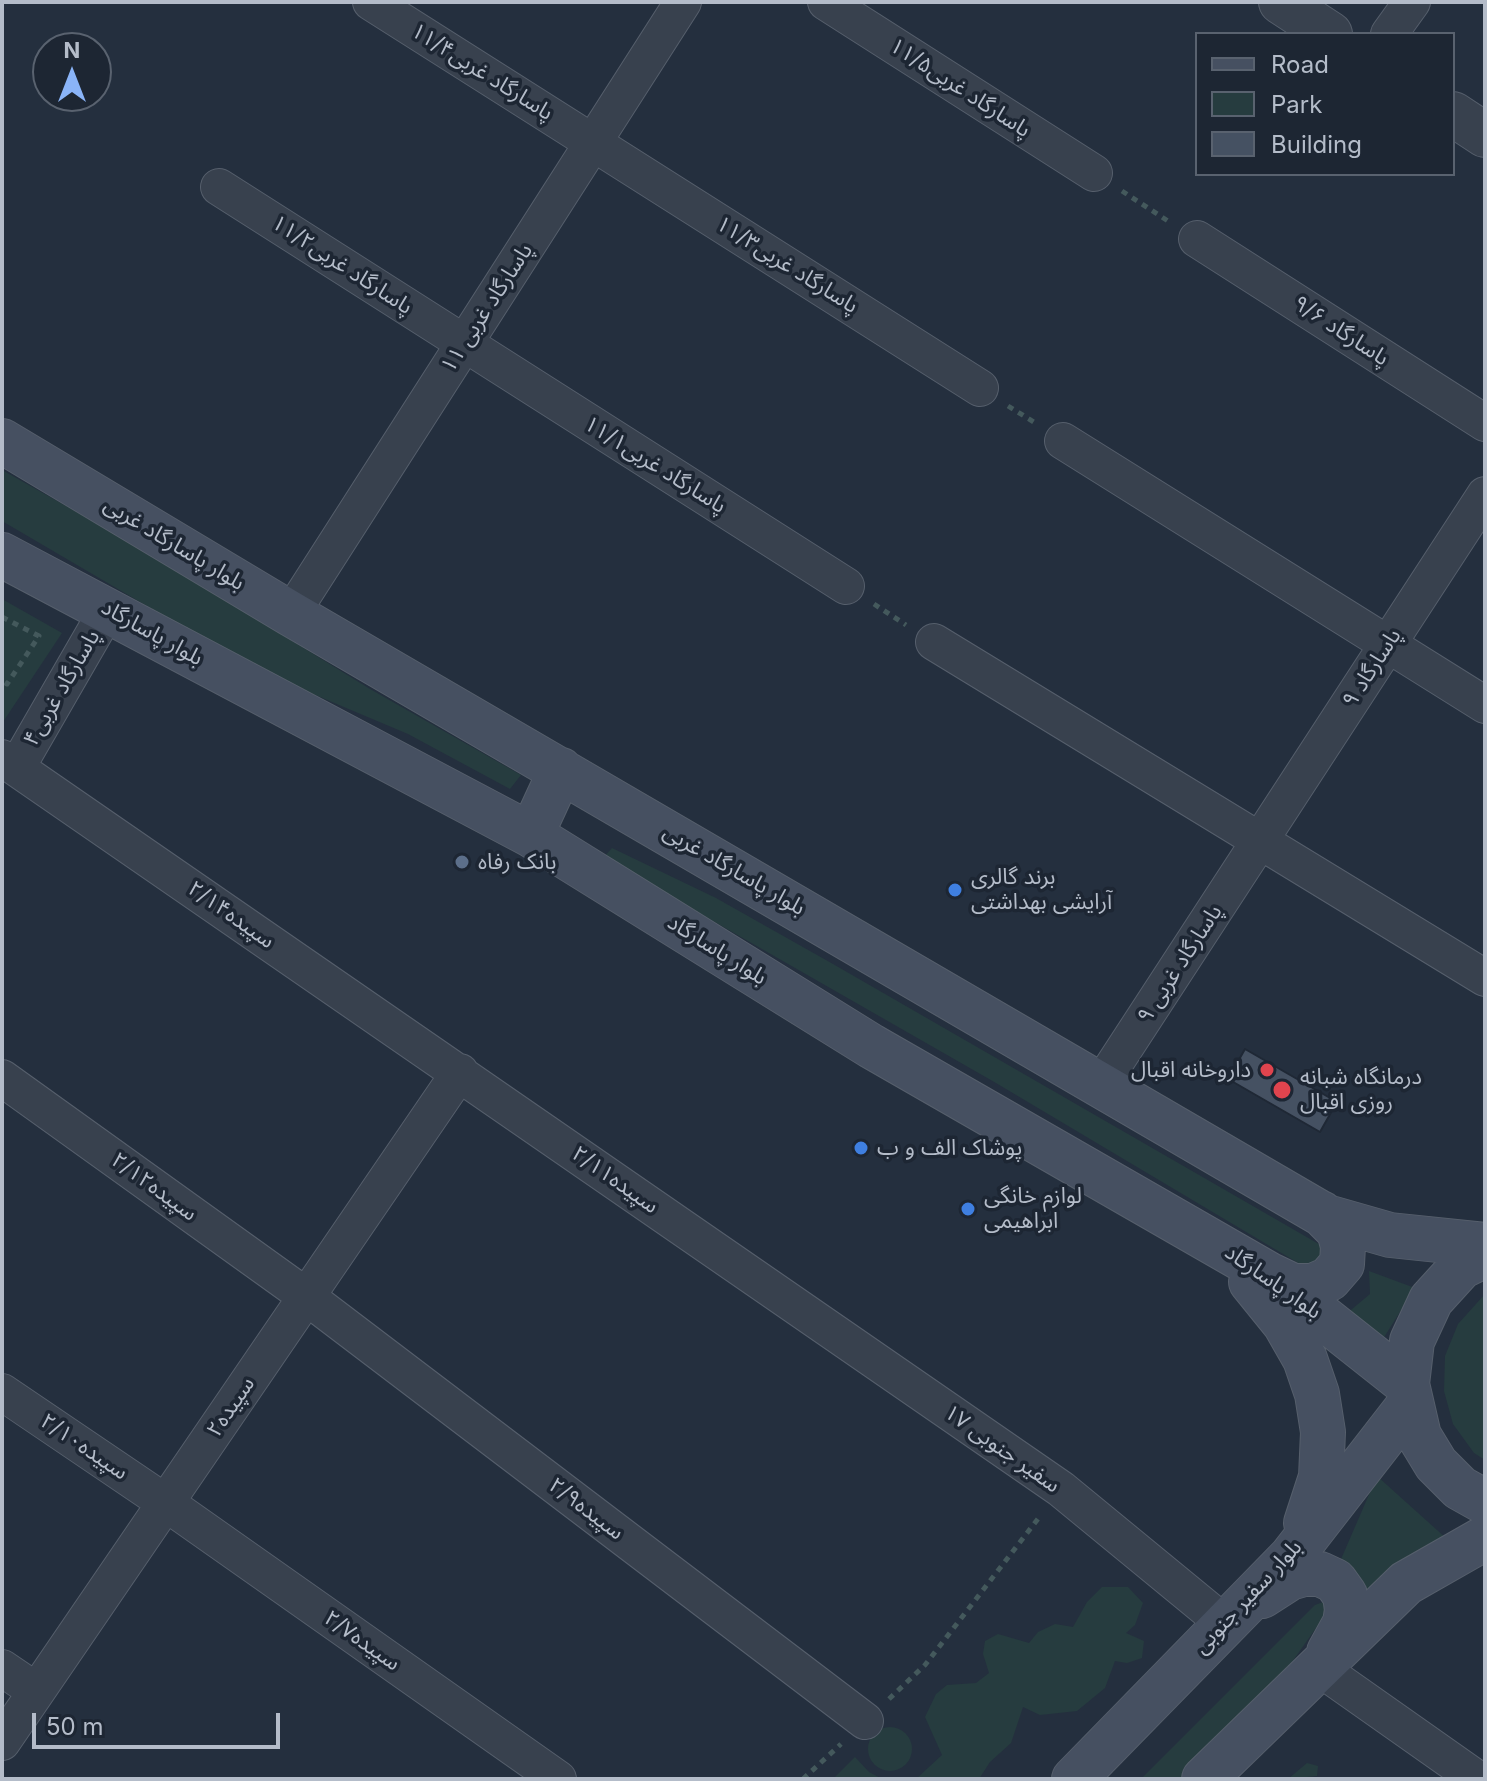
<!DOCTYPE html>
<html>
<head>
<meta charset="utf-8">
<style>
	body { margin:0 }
	#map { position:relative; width:1487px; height:1781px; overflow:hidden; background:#242f3e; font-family:Inter,sans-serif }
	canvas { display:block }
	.frame { position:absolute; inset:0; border:4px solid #b4bcc9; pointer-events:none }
	.legend { position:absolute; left:1195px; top:32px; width:260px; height:144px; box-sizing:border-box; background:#1d2633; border:2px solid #59626f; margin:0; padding:10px 14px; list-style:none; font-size:24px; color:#b4bcc9 }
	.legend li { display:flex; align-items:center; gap:16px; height:40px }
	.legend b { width:40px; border:2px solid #59626f }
	.north { position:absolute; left:32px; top:32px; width:80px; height:80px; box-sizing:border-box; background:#1d2633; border:2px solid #59626f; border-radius:50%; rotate:0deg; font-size:22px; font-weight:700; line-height:32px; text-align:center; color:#b4bcc9 }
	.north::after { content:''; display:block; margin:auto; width:28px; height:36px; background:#8ab4f8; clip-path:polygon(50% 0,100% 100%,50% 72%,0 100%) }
	.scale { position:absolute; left:32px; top:1713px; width:248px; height:36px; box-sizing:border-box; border:4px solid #b4bcc9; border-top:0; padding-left:10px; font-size:24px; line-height:28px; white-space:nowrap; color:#b4bcc9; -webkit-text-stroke:6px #1d2633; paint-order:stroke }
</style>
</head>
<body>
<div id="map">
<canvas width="1487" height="1781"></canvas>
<div class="frame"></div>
<ul class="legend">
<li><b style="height:10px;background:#465061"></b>Road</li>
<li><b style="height:22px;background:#263c3f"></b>Park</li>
<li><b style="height:22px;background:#455162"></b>Building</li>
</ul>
<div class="north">N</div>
<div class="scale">50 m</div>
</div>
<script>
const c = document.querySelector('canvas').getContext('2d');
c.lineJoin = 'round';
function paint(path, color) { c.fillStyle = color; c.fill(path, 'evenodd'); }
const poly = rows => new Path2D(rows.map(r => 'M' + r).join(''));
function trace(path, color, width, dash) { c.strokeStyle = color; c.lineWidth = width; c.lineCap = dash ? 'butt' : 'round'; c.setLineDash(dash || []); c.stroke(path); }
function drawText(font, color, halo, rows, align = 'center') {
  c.font = font + ' Inter,"Noto Sans Arabic",sans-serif'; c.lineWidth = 7; c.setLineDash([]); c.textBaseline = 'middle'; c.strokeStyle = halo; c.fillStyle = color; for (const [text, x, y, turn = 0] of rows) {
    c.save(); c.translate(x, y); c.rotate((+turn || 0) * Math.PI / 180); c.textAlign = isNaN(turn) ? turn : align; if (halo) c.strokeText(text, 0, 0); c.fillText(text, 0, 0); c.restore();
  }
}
const green = poly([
	[2,470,155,556,370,689,521,775,510,789,408,734,256,670,2,521],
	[2,599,62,633,3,722,2,722],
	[612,848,716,898,833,964,1324,1247,1328,1256,1310,1270,996,1083,603,858],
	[1369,1271,1415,1288,1376,1350,1345,1315,1370,1294],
	[1485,1294,1485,1460,1474,1453,1453,1424,1444,1391,1445,1356,1458,1324],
	[1377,1476,1447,1539,1367,1600,1335,1573],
	[1102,1587,1128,1587,1143,1603,1135,1625,1126,1633,1144,1641,1142,1658,1127,1663,1115,1661,1105,1688,1077,1711,1040,1715,1023,1707,1011,1743,990,1762,979,1779,916,1779,942,1755,925,1717,936,1694,947,1685,976,1683,989,1673,983,1654,985,1641,998,1634,1029,1643,1038,1632,1055,1624,1073,1627,1087,1602],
	[1323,1602,1328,1611,1292,1662,1212,1750,1182,1779,1141,1779,1315,1605],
	'868 1749a22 22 0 1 1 44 0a22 22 0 1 1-44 0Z',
	[855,1757,869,1772,882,1779,833,1779],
	[1307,1763,1318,1766,1317,1776,1288,1779]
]);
const building = poly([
	[1245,1049,1337,1102,1320,1132,1228,1079,1245,1049]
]);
const path = poly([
	[1122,191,1171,223],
	[1008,406,1037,424],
	[874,604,906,625],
	[2,617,39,636,7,684,2,681],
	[889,1699,925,1665,1041,1515],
	[803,1779,841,1744]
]);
const minor = poly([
	[371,2,980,388],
	[826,2,1094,173],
	[1389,34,1412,2],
	[219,187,846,586],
	[1197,239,1485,423],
	[1063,441,1485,705],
	[291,614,683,2],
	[934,642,1485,978],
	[2,758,1061,1489,1224,1623],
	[17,767,108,609],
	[2,1078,307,1297,865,1721],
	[1100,1086,1485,495],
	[2,1392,166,1503,558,1779],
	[1318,1667,1477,1779],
	[2,1668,36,1691],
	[2,1742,460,1072]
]);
const tertiary = poly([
	[1281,2,1330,34],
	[1453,114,1485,135]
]);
const secondary = poly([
	[2,441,291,614,1327,1217,1390,1235,1485,1245],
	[2,555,531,835,871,1046,1268,1274,1407,1384],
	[531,835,561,770],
	[1485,1255,1461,1267,1431,1300,1412,1341,1407,1384,1419,1436,1436,1464,1460,1488,1485,1502],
	[1270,1275,1293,1286,1313,1286,1329,1279,1342,1264,1343,1246,1339,1231,1321,1213],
	[1251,1282,1285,1324,1305,1359,1317,1394,1323,1432,1321,1477,1306,1523],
	[1262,1596,1290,1578,1304,1574,1320,1574,1335,1581,1345,1595,1347,1610,1345,1623,1329,1652],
	[1074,1779,1291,1557,1409,1405],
	[1204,1779,1406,1583,1485,1538]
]);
const markers = [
	[462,862,8,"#5c6f8a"],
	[955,890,8,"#3f7fe0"],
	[1267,1070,8,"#e0444e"],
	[1282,1090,10,"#e0444e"],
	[861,1148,8,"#3f7fe0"],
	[968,1209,8,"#3f7fe0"]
];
const streetNames = [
	["پاسارگاد غربی۱۱/۴",482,72,32],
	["پاسارگاد غربی۱۱/۵",960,88,33],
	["پاسارگاد غربی۱۱/۲",342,265,33],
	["پاسارگاد غربی۱۱/۳",787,265,32],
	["پاسارگاد غربی ۱۱",487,308,-57],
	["پاسارگاد ۹/۶",1341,331,33],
	["پاسارگاد غربی۱۱/۱",655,465,32],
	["بلوار پاسارگاد غربی",174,544,31],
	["بلوار پاسارگاد",152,633,29],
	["پاسارگاد ۹",1372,668,-57],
	["پاسارگاد غربی۴",62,688,-60],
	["بلوار پاسارگاد غربی",734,870,30],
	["سپیده۲/۱۴",231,915,35],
	["بلوار پاسارگاد",717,950,32],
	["پاسارگاد غربی ۹",1180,964,-57],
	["سپیده۲/۱۱",615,1180,35],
	["سپیده۲/۱۲",154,1187,36],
	["بلوار پاسارگاد",1273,1282,35],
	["سپیده۲",231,1407,-56],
	["سپیده۲/۱۰",84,1447,34],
	["سفیر جنوبی ۱۷",1002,1449,35],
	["سپیده۲/۹",586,1509,37],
	["بلوار سفیر جنوبی",1248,1597,-47],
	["سپیده۲/۷",362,1641,35]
];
const poiNames = [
	["بانک رفاه",478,862],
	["برند گالری",971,877],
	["آرایشی بهداشتی",971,902],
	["داروخانه اقبال",1251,1070,"right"],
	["درمانگاه شبانه",1300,1077],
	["روزی اقبال",1300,1102],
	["پوشاک الف و ب",877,1148],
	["لوازم خانگی",984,1196],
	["ابراهیمی",984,1221]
];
paint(green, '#263c3f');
paint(building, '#455162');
trace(building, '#1f2835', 2);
trace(minor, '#565f6c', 38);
trace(tertiary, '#565f6c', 46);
trace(secondary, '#565f6c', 46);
trace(path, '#44595c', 5, [6, 6]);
trace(minor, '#38414e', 36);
trace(tertiary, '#38414e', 44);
trace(secondary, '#465061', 44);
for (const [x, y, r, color] of markers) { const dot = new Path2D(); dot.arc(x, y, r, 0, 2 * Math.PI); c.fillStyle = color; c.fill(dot); trace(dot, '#1d2633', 3); }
drawText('22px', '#b4bcc9', '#1d2633', streetNames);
drawText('22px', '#b4bcc9', '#1d2633', poiNames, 'left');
</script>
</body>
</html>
